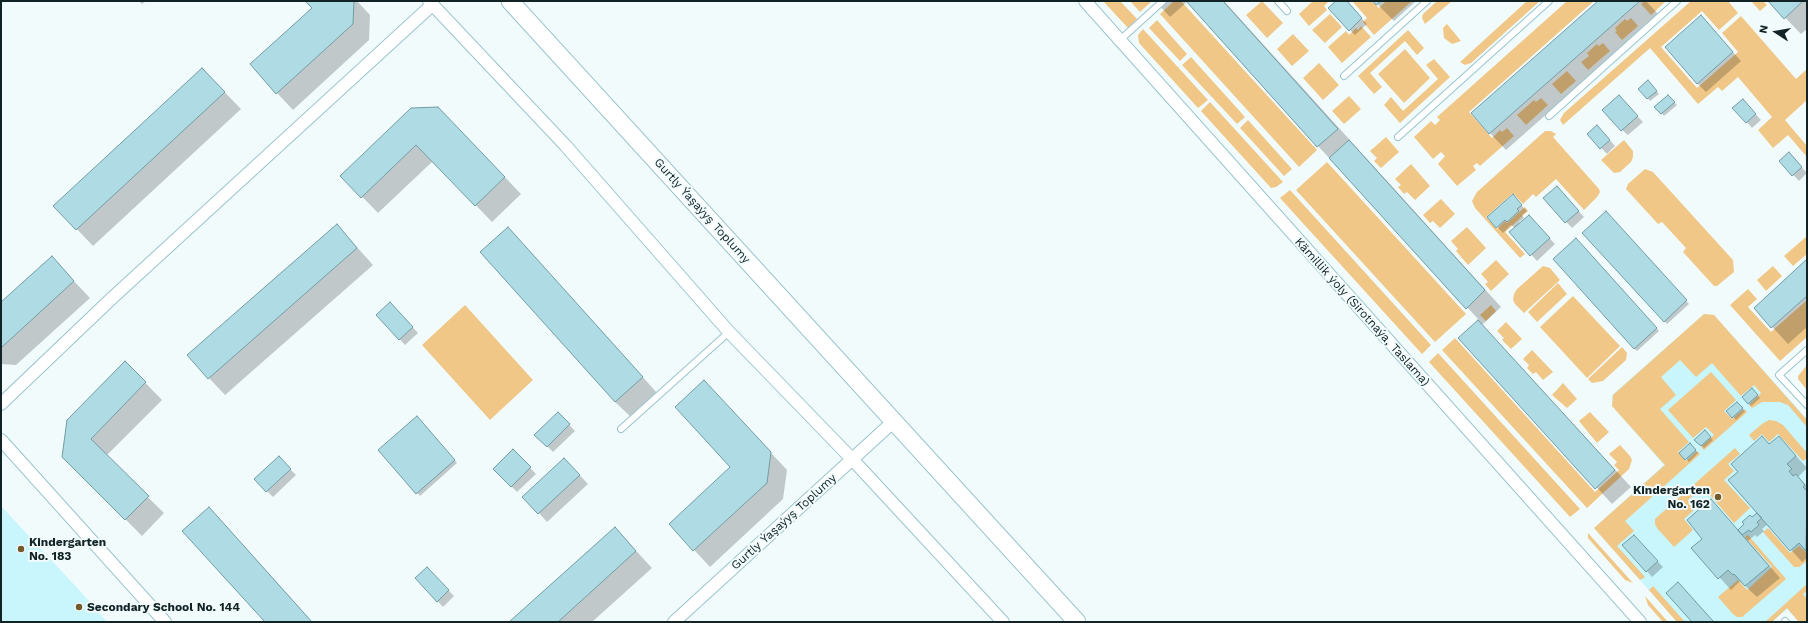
<!DOCTYPE html>
<html>
<head>
<meta charset="utf-8">
<style>
	body { margin:0 }
	#map { position:relative; width:1808px; height:623px; overflow:hidden; background:#f2fbfc; font-family:"Work Sans",sans-serif }
	canvas { display:block }
	.frame { position:absolute; inset:0; border:2px solid #122326; pointer-events:none }
	.north { position:absolute; left:1756px; top:12px; width:40px; height:40px; -webkit-text-stroke:3px #f2fbfc; paint-order:stroke; rotate:282deg; font-size:11px; font-weight:700; line-height:16px; text-align:center; color:#122326 }
	.north::after { content:''; display:block; margin:auto; width:14px; height:18px; background:#122326; clip-path:polygon(50% 0,100% 100%,50% 72%,0 100%) }
</style>
</head>
<body>
<div id="map">
<canvas width="1808" height="623"></canvas>
<div class="frame"></div>
<div class="north">N</div>
</div>
<script>
const c = document.querySelector('canvas').getContext('2d');
c.lineJoin = 'round';
function paint(path, color) { c.fillStyle = color; c.fill(path, 'evenodd'); }
const poly = rows => new Path2D(rows.map(r => 'M' + r).join(''));
function trace(path, color, width, dash) { c.strokeStyle = color; c.lineWidth = width; c.lineCap = dash ? 'butt' : 'round'; c.setLineDash(dash || []); c.stroke(path); }
function drawText(font, color, halo, rows, align = 'center') {
  c.font = font + ' "Work Sans",sans-serif'; c.lineWidth = 4; c.setLineDash([]); c.textBaseline = 'middle'; c.strokeStyle = halo; c.fillStyle = color; for (const [text, x, y, turn = 0] of rows) {
    c.save(); c.translate(x, y); c.rotate((+turn || 0) * Math.PI / 180); c.textAlign = isNaN(turn) ? turn : align; if (halo) c.strokeText(text, 0, 0); c.fillText(text, 0, 0); c.restore();
  }
}
const built = poly([
	[1704,314,1714,315,1807,419,1807,622,1799,622,1787,609,1772,622,1677,622,1594,528,1664,465,1612,406,1612,395],
	[1,506,81,592,107,622,1,622]
]);
const green = poly([
	[1103,1,1120,1,1137,19,1128,28],
	[1130,1,1152,1,1140,12],
	[1174,1,1181,1,1317,150,1299,167,1160,14],
	[1262,1,1283,23,1267,38,1246,15],
	[1313,1,1329,1,1324,6,1327,10,1309,26,1299,14],
	[1352,1,1372,1,1379,8,1386,1,1412,1,1374,35,1363,22,1367,18],
	[1437,1,1452,1,1425,24,1422,18,1423,14],
	[1527,1,1540,1,1471,63,1465,65,1460,62],
	[1567,1,1594,1,1469,112,1492,138,1500,130,1502,132,1507,128,1514,136,1480,166,1477,163,1473,166,1476,170,1457,186,1438,164,1445,156,1441,152,1433,159,1414,137,1431,121,1435,125,1440,120,1437,117],
	[1645,1,1666,1,1651,15,1641,4],
	[1691,1,1728,1,1738,13,1719,30,1702,11,1661,47,1697,88,1738,52,1722,33,1741,16,1796,79,1807,69,1807,100,1785,120,1807,146,1807,157,1788,135,1773,148,1758,130,1772,117,1738,77,1722,91,1718,87,1698,104,1650,48,1563,125,1560,120,1564,113],
	[1751,1,1763,1,1767,5,1760,11],
	[1330,14,1342,27,1325,43,1312,30],
	[1631,18,1638,26,1622,40,1615,32,1617,31,1615,28,1625,19,1627,21],
	[1157,20,1187,54,1180,61,1149,28],
	[1447,24,1461,41,1452,44,1444,38,1443,28],
	[1361,26,1371,37,1342,63,1328,47,1346,31,1349,35,1356,28,1358,30],
	[1143,29,1208,100,1198,108,1139,43,1138,35],
	[1408,30,1424,48,1417,55,1405,41,1370,73,1382,87,1374,94,1358,76],
	[1293,34,1309,51,1292,66,1277,49],
	[1603,43,1610,51,1588,70,1581,62,1589,56,1587,53,1597,44,1599,46],
	[1405,49,1430,78,1404,103,1378,74],
	[1191,57,1245,117,1237,124,1182,65],
	[1434,59,1450,77,1400,123,1384,105,1391,97,1403,111,1438,79,1426,65],
	[1319,63,1339,85,1323,100,1303,78],
	[1567,71,1576,81,1561,94,1552,84],
	[1349,96,1361,109,1344,124,1332,111],
	[1541,98,1548,105,1526,125,1517,115,1534,100,1536,102],
	[1210,102,1283,182,1276,187,1271,188,1201,111],
	[1248,120,1292,169,1284,176,1240,128],
	[1545,131,1551,131,1556,134,1553,137,1599,189,1600,192,1597,197,1584,210,1556,179,1536,197,1533,194,1523,204,1513,193,1486,217,1497,229,1505,221,1507,223,1525,207,1528,211,1505,232,1525,254,1520,258,1475,208,1472,201,1477,192],
	[1386,137,1399,152,1381,168,1374,161,1377,158,1370,151],
	[1624,140,1633,151,1633,157,1631,162,1620,172,1614,173,1601,160],
	[1327,162,1466,314,1435,342,1296,190],
	[1411,164,1430,186,1415,200,1407,192,1404,194,1398,187,1401,185,1395,179],
	[1645,169,1653,172,1733,260,1734,272,1717,286,1714,286,1683,252,1686,248,1662,222,1658,224,1626,189,1628,184],
	[1290,190,1431,345,1422,354,1280,198],
	[1441,199,1455,214,1440,228,1433,221,1430,223,1423,215],
	[1467,227,1486,248,1468,265,1456,251,1458,249,1451,241],
	[1807,236,1807,254,1793,266,1784,256],
	[1496,260,1509,274,1491,291,1485,284,1488,282,1481,274],
	[1543,266,1550,268,1560,280,1524,313,1515,304,1513,300,1514,294,1517,289],
	[1773,266,1782,276,1766,291,1757,280],
	[1558,283,1567,294,1537,322,1528,312],
	[1748,289,1757,299,1748,307,1771,332,1807,300,1807,337,1780,361,1730,305],
	[1573,296,1620,346,1587,378,1540,327],
	[465,305,533,380,490,420,422,345],
	[1491,305,1496,311,1486,321,1480,315],
	[1704,314,1714,315,1807,420,1807,427,1788,405,1780,402,1762,402,1752,408,1749,405,1761,393,1754,385,1741,396,1712,363,1696,377,1680,360,1661,377,1676,395,1660,409,1689,442,1678,452,1686,461,1697,451,1700,454,1625,521,1634,531,1617,546,1645,577,1640,580,1594,528,1665,465,1612,406,1613,395],
	[1506,322,1522,339,1511,349,1502,340,1504,338,1497,331],
	[1455,338,1595,492,1619,470,1614,465,1617,462,1609,454,1620,445,1630,456,1632,460,1629,469,1587,508,1442,350],
	[1622,347,1627,353,1626,360,1603,381,1592,383,1588,379],
	[1532,350,1553,372,1543,380,1536,372,1533,374,1527,368,1529,365,1523,359],
	[1438,353,1580,509,1570,517,1429,362],
	[1807,365,1807,390,1798,379,1798,376],
	[1711,372,1736,400,1724,411,1732,419,1744,409,1747,412,1704,450,1701,447,1714,435,1706,427,1693,438,1668,410],
	[1563,383,1577,399,1567,408,1552,395],
	[1590,412,1609,432,1597,443,1579,421],
	[1769,420,1776,421,1783,425,1807,453,1807,458,1803,461,1778,434,1769,442,1762,434,1754,441,1749,435,1762,424],
	[1735,448,1740,454,1728,464,1734,471,1724,480,1750,508,1734,523,1703,487,1688,500,1695,509,1684,519,1693,530,1674,547,1657,528,1655,524,1655,519],
	[1768,528,1790,553,1799,546,1807,553,1807,561,1799,567,1794,567,1763,532],
	[1588,533,1633,583,1625,580,1588,538],
	[1748,535,1786,579,1742,617,1737,617,1733,614,1718,597,1738,580,1747,590,1772,567,1745,537],
	[1807,584,1807,591,1803,594,1807,599,1807,622,1799,622,1787,608,1772,622,1765,622],
	[1653,586,1685,622,1677,622,1649,590],
	[1645,596,1668,622,1663,622,1648,605]
]);
const shadow = poly([
	[139,1,146,1,142,4],
	[307,1,357,1,370,15,369,40,293,110,251,65,313,8],
	[1155,1,1188,1,1170,17],
	[1188,1,1224,1,1501,307,1482,325,1631,487,1612,504,1460,338,1479,320,1318,146],
	[1337,1,1346,1,1367,24,1355,35,1350,30],
	[1374,1,1416,1,1394,21],
	[1599,1,1646,1,1659,15,1506,150,1472,114],
	[1769,1,1807,1,1807,29,1801,34],
	[1701,17,1741,61,1706,92,1697,83],
	[202,69,241,109,93,246,55,206],
	[1648,82,1659,94,1650,101,1640,89],
	[1668,96,1677,105,1664,116,1656,107],
	[1624,102,1643,122,1628,135,1622,130],
	[1748,106,1761,120,1752,128,1734,108],
	[454,124,521,194,492,222,433,161,378,213,342,176],
	[1603,132,1615,146,1607,154,1588,134],
	[1794,159,1807,173,1799,181,1780,161],
	[1562,193,1584,217,1572,228,1544,198],
	[1518,202,1527,211,1522,215,1524,218,1519,222,1520,224,1534,222,1555,244,1537,261,1511,232,1515,228,1511,225,1503,233,1489,218],
	[1606,212,1689,304,1667,324,1584,233],
	[337,225,373,265,225,395,209,378],
	[508,228,658,394,632,418,615,402],
	[1576,240,1659,331,1637,351,1554,259],
	[52,258,90,298,16,365,1,364,1,304],
	[1807,261,1807,327,1788,344,1755,308],
	[396,309,418,333,405,345,378,315],
	[125,362,162,400,106,456,164,513,142,536,63,456],
	[704,381,787,470,783,499,710,567,670,524,732,467],
	[1752,389,1760,398,1751,406,1743,397],
	[1737,403,1745,411,1736,420,1728,411],
	[558,413,575,431,553,452,536,435],
	[420,420,457,463,420,496,380,451],
	[1705,432,1713,440,1704,448,1696,440],
	[1779,437,1807,468,1798,477,1807,486,1807,558,1802,562,1768,524,1762,529,1764,531,1757,537,1755,535,1748,541,1780,578,1757,597,1740,581,1731,590,1693,548,1703,539,1711,501,1738,531,1758,513,1770,445],
	[1690,445,1698,453,1689,462,1681,453],
	[513,450,536,474,517,492,494,469],
	[279,458,296,475,273,497,256,480],
	[573,468,588,484,547,522,539,513],
	[209,508,225,525,312,622,266,622],
	[615,528,652,568,592,622,511,622],
	[1639,542,1663,567,1652,577,1647,571],
	[427,568,454,596,443,607,416,578]
]);
const building = poly([
	[305,1,354,1,353,24,276,94,250,64,312,8,305,1],
	[1186,1,1223,1,1338,129,1317,147,1186,1],
	[1336,1,1347,1,1362,18,1349,31,1328,8,1336,1],
	[1373,1,1381,1,1376,5,1373,1],
	[1598,1,1640,1,1489,134,1471,113,1598,1],
	[1768,1,1803,1,1784,19,1768,1],
	[1701,15,1733,52,1697,84,1665,47,1701,15],
	[202,68,225,92,76,230,53,206,202,68],
	[1648,80,1657,91,1647,99,1638,89,1648,80],
	[1619,95,1638,116,1621,131,1602,110,1619,95],
	[1668,95,1675,102,1661,114,1654,107,1668,95],
	[1743,99,1756,114,1746,123,1732,108,1743,99],
	[438,107,505,177,475,206,416,145,361,198,340,176,411,108,438,107],
	[1597,125,1610,140,1600,149,1587,134,1597,125],
	[1349,140,1485,290,1466,309,1329,158,1349,140],
	[1789,152,1802,167,1792,176,1779,161,1789,152],
	[1557,186,1579,211,1565,223,1543,198,1557,186],
	[1513,194,1522,205,1517,209,1519,211,1507,222,1505,220,1496,228,1487,217,1513,194],
	[1606,211,1687,300,1664,322,1582,233,1606,211],
	[1529,215,1550,238,1530,256,1509,232,1529,215],
	[337,224,357,248,208,379,187,355,337,224],
	[508,227,643,377,615,402,480,252,508,227],
	[1576,238,1657,328,1634,349,1553,259,1576,238],
	[52,256,74,281,1,348,1,302,52,256],
	[1807,259,1807,296,1771,328,1754,308,1807,259],
	[390,302,413,327,399,340,376,315,390,302],
	[1478,320,1615,470,1595,489,1458,338,1478,320],
	[125,361,146,382,91,439,149,496,125,520,62,457,67,420,125,361],
	[704,380,771,452,767,483,693,551,669,524,730,467,675,407,704,380],
	[1752,388,1758,395,1748,404,1742,397,1752,388],
	[1737,402,1743,408,1732,418,1726,411,1737,402],
	[558,412,570,424,547,447,534,435,558,412],
	[417,416,455,460,416,494,378,450,417,416],
	[1705,430,1711,437,1701,446,1694,440,1705,430],
	[1762,436,1769,444,1779,436,1796,456,1787,464,1792,469,1789,471,1793,476,1796,474,1805,485,1803,487,1807,491,1806,551,1799,543,1790,551,1728,480,1738,472,1731,464,1762,436],
	[1690,443,1696,450,1685,460,1679,453,1690,443],
	[513,449,531,467,511,487,493,469,513,449],
	[279,456,291,469,266,492,254,479,279,456],
	[564,458,580,475,538,514,522,497,564,458],
	[1711,499,1769,566,1745,586,1734,574,1733,575,1728,570,1718,579,1691,548,1702,539,1687,520,1711,499],
	[209,507,312,622,265,622,182,531,209,507],
	[1757,513,1762,518,1757,522,1759,525,1751,532,1749,530,1742,535,1738,530,1744,524,1742,522,1750,515,1752,517,1757,513],
	[615,527,636,551,558,622,509,622,615,527],
	[1634,535,1658,561,1646,572,1622,545,1634,535],
	[427,567,449,590,437,602,415,578,427,567],
	[1678,582,1713,621,1711,622,1692,622,1666,593,1678,582]
]);
const lane = poly([
	[1278,1,1287,11],
	[1120,40,1163,1],
	[1344,76,1427,1],
	[1549,116,1677,1],
	[1398,137,1549,1],
	[1807,350,1779,375,1807,405],
	[621,429,729,332],
	[1785,621,1786,622]
]);
const street = poly([
	[429,1,565,145,729,332,852,459,1003,622],
	[1085,1,1640,622],
	[1,404,111,299,432,5],
	[1,440,165,622],
	[674,622,894,421]
]);
const secondary = poly([
	[510,1,1077,622]
]);
const markers = [
	[1718,497,4,"#74592b"],
	[21,549,4,"#74592b"],
	[79,607,4,"#74592b"]
];
const streetNames = [
	["Gurtly Ýaşaýyş Toplumy",702,211,48],
	["Kämillik ýoly (Sirotnaýa, Taslama)",1362,312,48],
	["Gurtly Ýaşaýyş Toplumy",784,522,-42]
];
const poiNames = [
	["Kindergarten",1710,490,"right"],
	["No. 162",1710,504,"right"],
	["Kindergarten",29,542],
	["No. 183",29,556],
	["Secondary School No. 144",87,607]
];
paint(built, '#c9f5fd');
paint(green, '#f0c786');
paint(shadow, '#0003');
paint(building, '#afdbe4');
trace(building, '#719ca4', 1);
trace(lane, '#98c5cd', 8);
trace(street, '#98c5cd', 14);
trace(secondary, '#98c5cd', 19);
trace(lane, '#fff', 6);
trace(street, '#fff', 12);
trace(secondary, '#fff', 17);
for (const [x, y, r, color] of markers) { const dot = new Path2D(); dot.arc(x, y, r, 0, 2 * Math.PI); c.fillStyle = color; c.fill(dot); trace(dot, '#f2fbfc', 1.5); }
drawText('12px', '#122326', '#f2fbfc', streetNames);
drawText('bold 12px', '#122326', '#f2fbfc', poiNames, 'left');
</script>
</body>
</html>
